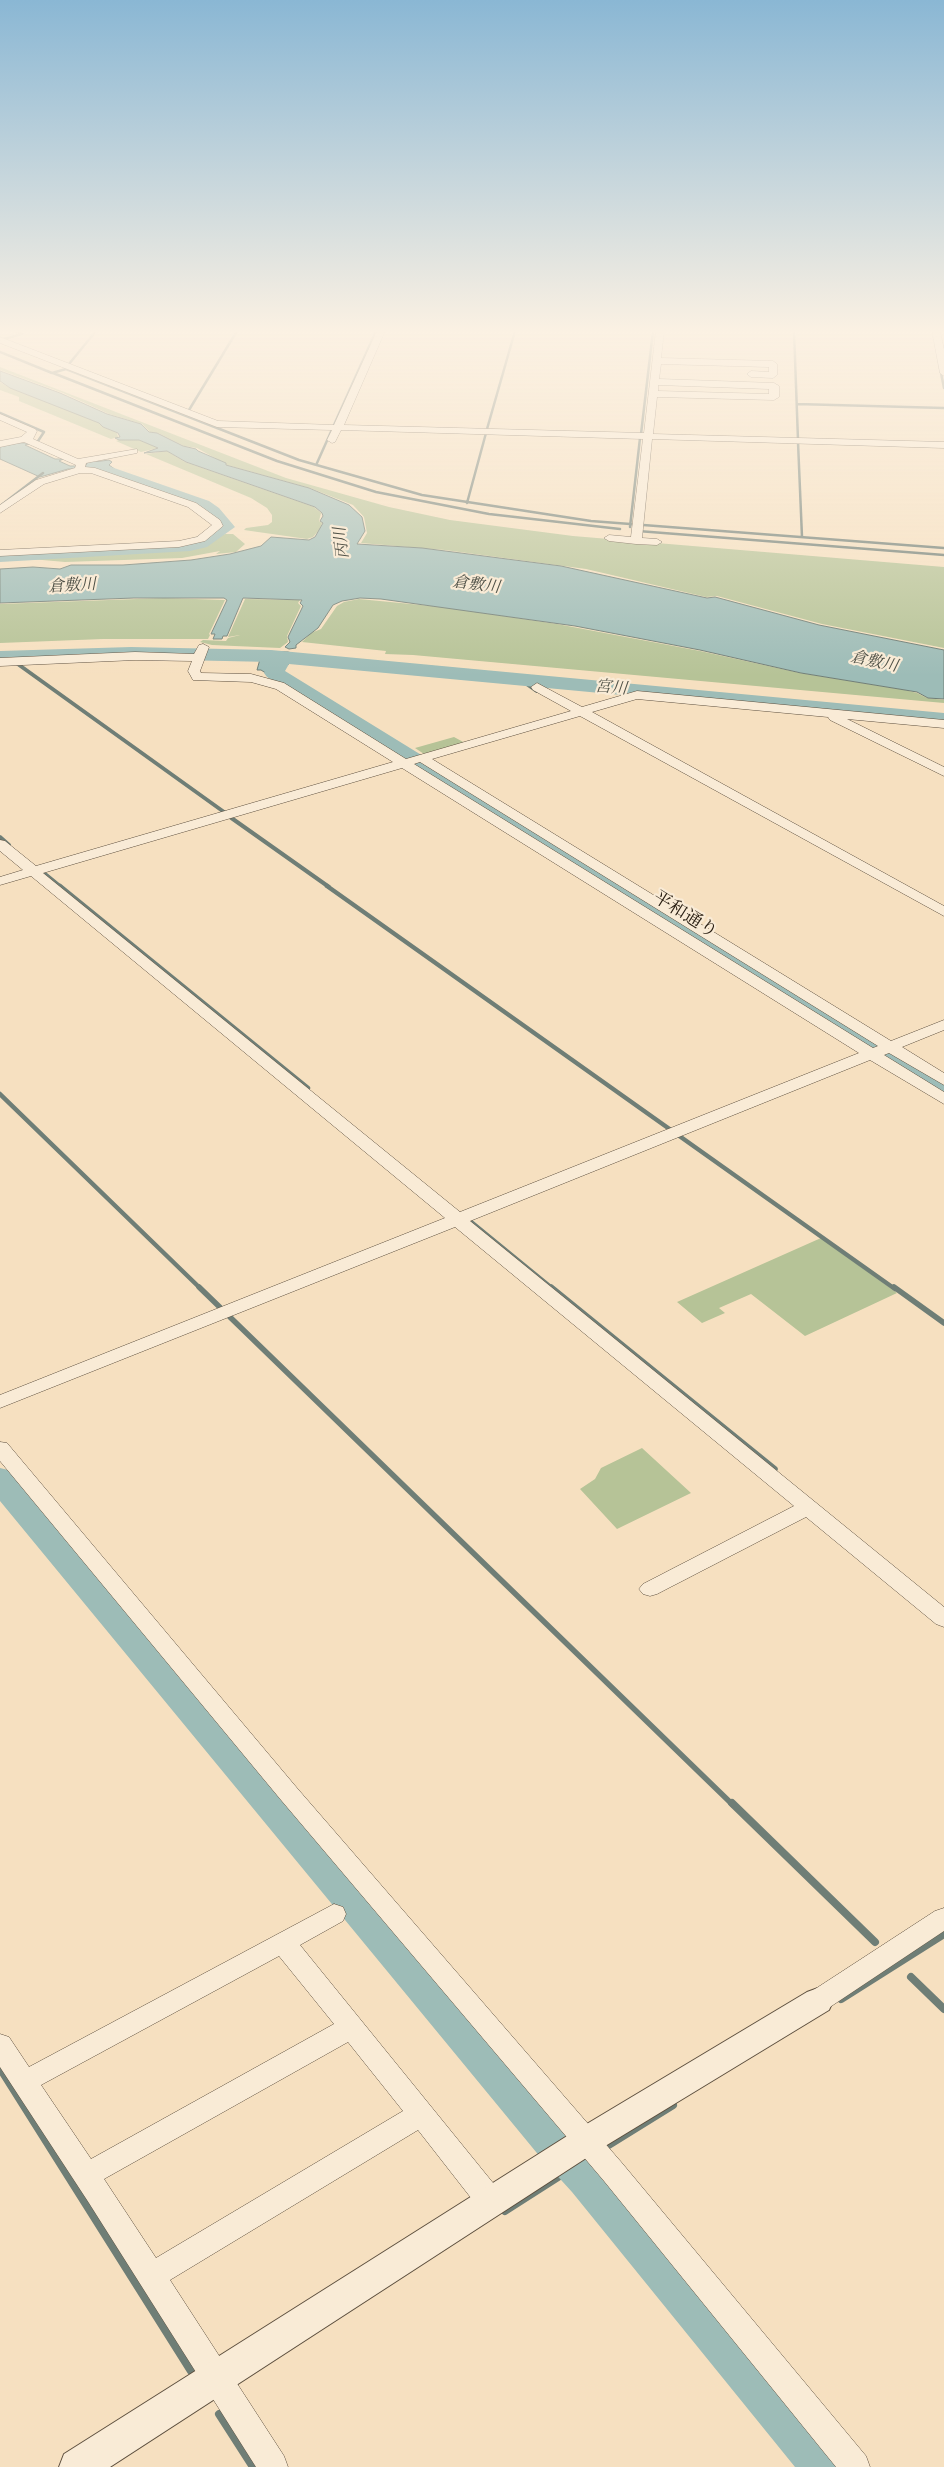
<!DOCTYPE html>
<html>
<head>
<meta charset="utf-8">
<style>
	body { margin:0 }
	canvas { display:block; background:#f6e0c0 }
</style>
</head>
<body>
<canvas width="944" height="2467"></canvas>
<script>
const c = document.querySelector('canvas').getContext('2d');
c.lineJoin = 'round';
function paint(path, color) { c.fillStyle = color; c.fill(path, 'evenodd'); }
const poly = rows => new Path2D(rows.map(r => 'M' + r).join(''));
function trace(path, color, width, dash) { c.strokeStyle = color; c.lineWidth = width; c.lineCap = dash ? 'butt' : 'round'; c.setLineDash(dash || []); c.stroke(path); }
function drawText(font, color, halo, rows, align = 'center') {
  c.font = font + ' "Old Standard TT","Noto Serif JP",serif'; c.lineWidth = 4.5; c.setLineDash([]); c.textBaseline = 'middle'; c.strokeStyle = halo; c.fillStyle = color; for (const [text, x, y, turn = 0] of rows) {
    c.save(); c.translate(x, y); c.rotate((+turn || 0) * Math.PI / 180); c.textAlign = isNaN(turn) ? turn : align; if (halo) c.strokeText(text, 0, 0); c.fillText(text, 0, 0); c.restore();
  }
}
const green = poly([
	[0,367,286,478,389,507,450,520,573,536,944,567,944,648,822,624,717,596,706,597,586,569,445,550,361,543,367,533,364,517,353,505,310,488,227,465,197,448,184,446,158,433,150,432,142,424,109,414,63,393,0,370],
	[0,382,10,388,55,404,99,423,103,427,117,433,118,437,111,439,19,401,19,397,0,390],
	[122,439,139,440,158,448,141,452,116,441],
	[167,451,185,462,314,507,321,513,319,521,322,523,320,529,313,537,307,539,244,530,246,528,268,525,272,522,272,515,267,508,251,498,146,454],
	[225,534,233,534,245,544,236,552,216,554,220,551,182,558,65,562,31,559,31,557,195,547],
	[164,598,225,600,209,634,210,635,208,639,103,639,0,643,0,604],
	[245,599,300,600,298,603,301,606,287,636,288,642,280,648,212,645,200,642,203,640,226,641,228,638,240,635,228,637],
	[359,599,442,607,557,624,700,651,800,673,905,690,917,693,927,698,944,700,944,703,413,655,385,654,386,651,302,642,311,633,321,629,337,606,344,602],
	[454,737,467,744,427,756,415,748],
	[821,1238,897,1293,805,1336,751,1294,719,1308,725,1313,702,1323,677,1302],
	[642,1448,691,1493,617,1529,580,1489,595,1479,601,1468]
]);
const water = poly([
	[0,371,60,393,107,414,141,424,149,432,157,433,183,446,196,449,198,451,226,463,226,465,309,488,349,505,362,517,365,531,357,544,422,548,561,566,707,598,715,597,819,625,944,650,944,699,928,698,917,692,905,690,801,673,700,650,575,626,381,599,360,598,342,601,333,605,318,628,296,645,296,648,289,649,285,647,290,642,288,637,303,606,300,603,302,600,243,598,227,636,223,636,222,639,213,639,215,634,211,634,227,600,224,598,134,598,0,603,0,569,33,567,60,569,71,565,123,565,191,560,230,554,261,546,271,537,309,540,315,537,323,523,320,521,323,516,322,513,315,507,186,462,167,451,144,453,158,448,139,440,119,440,115,438,120,437,118,433,103,427,99,423,10,388,0,381,0,371],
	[19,443,27,443,29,444,25,445,55,459,63,459,59,461,70,466,86,466,87,463,109,460,112,462,109,465,123,475,117,477,93,469,68,469,40,477,0,459,0,447,19,443],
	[206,650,288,652,303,656,300,662,292,662,282,668,281,674,300,685,289,688,261,670,257,670,260,659,203,656,206,650]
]);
const streamFar4 = poly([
	[794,331,798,440],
	[4,339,22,334,15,331],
	[0,352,52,373,66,369,299,460,422,495,591,521,944,548],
	[69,364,96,331],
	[940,368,944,388],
	[53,373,277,461,376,492,489,514,620,529],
	[797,404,944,408],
	[189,410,237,331],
	[0,413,44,432,38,441,31,442],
	[487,429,515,331],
	[641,434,653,331],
	[798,442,802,537],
	[317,463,376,331],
	[467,503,486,433],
	[0,506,43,473],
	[630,527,640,438],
	[638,531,944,555]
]);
const streamFar3 = poly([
	[8,657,224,812],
	[526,680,527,684,537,691],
	[230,817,329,887],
	[0,837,9,845],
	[39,869,61,887]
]);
const streamFar2 = poly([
	[60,886,308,1088],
	[327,886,895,1289],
	[0,1094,201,1289],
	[465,1217,553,1289]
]);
const streamFar1 = poly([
	[199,1287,733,1805],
	[551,1287,775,1469],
	[894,1287,944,1323]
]);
const stream = poly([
	[732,1803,875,1942],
	[911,1977,944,2009],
	[841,1999,944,1934],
	[0,2068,191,2371],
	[602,2149,673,2105],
	[505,2211,591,2156],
	[219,2414,253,2467]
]);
const river = poly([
	[94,461,209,501,219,508,235,527,207,547,190,551,0,562,0,552,189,541,216,526,197,509,88,469,86,466,88,463,94,461],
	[131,647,271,650,944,713,944,725,289,664,285,671,944,1077,944,1096,935,1094,267,677,264,673,271,662,131,659,0,663,0,651,131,647],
	[0,1468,12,1471,571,2130,604,2164,843,2450,850,2467,795,2467,572,2192,541,2158,0,1501,0,1468]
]);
const minor = poly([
	[377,331,385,331,344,425,644,433,656,331,664,331,661,358,773,361,777,364,777,375,773,378,751,377,747,374,751,371,769,372,769,367,661,364,659,379,774,383,779,386,779,397,774,400,657,397,653,434,944,442,944,448,652,439,642,538,657,539,662,542,657,545,636,544,609,541,604,538,609,535,631,537,643,439,341,430,335,442,332,443,327,440,332,430,217,427,0,343,0,337,218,421,334,425,377,331],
	[658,385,769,389,769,394,658,391,658,385],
	[932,331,940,331,944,350,944,376,940,373,932,331],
	[0,414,35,429,37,431,33,439,78,459,137,449,137,453,86,463,85,467,95,468,196,503,220,520,223,526,205,541,179,547,0,556,0,550,179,541,197,537,212,525,188,507,91,473,80,473,44,484,0,513,0,505,36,480,75,468,76,465,24,442,0,447,0,441,21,437,27,432,0,420,0,414],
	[203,644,209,647,200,671,201,673,251,674,284,683,406,759,571,711,533,690,531,687,537,683,582,707,637,691,944,720,944,728,847,719,944,767,944,776,830,720,828,717,637,699,592,712,944,906,944,916,580,716,432,759,891,1041,944,1020,944,1030,902,1047,944,1073,944,1085,889,1053,884,1055,944,1092,944,1104,870,1060,470,1221,944,1607,944,1627,936,1624,806,1517,657,1594,650,1596,643,1594,639,1589,643,1584,794,1506,455,1227,0,1408,0,1395,445,1218,31,876,0,885,0,877,23,870,0,851,0,840,5,841,36,866,393,762,276,689,251,682,193,680,188,671,192,661,135,660,0,666,0,658,135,652,194,654,199,645,203,644],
	[420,762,878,1046,873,1048,414,764,420,762],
	[402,768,859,1053,460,1212,43,873,402,768],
	[0,1442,7,1443,297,1788,622,2163,866,2456,870,2467,836,2467,604,2181,281,1800,0,1461,0,1442],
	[334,1904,343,1907,346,1914,343,1921,300,1945,502,2194,506,2203,502,2212,492,2215,482,2212,418,2130,170,2280,284,2456,288,2467,256,2467,89,2203,0,2067,0,2034,9,2037,29,2067,334,1904],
	[279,1956,334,2024,91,2159,41,2085,279,1956],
	[348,2042,403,2111,156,2258,104,2179,348,2042],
	[944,1908,944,1931,827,2009,818,2012,809,2009,805,2001,809,1993,935,1911,944,1908]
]);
const tertiary = poly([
	[818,1988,829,1992,833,2001,829,2010,597,2151,110,2467,59,2467,64,2454,575,2131,807,1992,818,1988]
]);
const farWaternames = [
	["丙川",342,543,-97],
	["倉敷川",476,585,7],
	["倉敷川",72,586,-3],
	["倉敷川",874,662,12],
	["宮川",611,688,5]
];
const streetNames = [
	["平和通り",685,915,32]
];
paint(green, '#b6c397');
paint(water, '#9dbcb7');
trace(water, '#6f7e76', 1);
trace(streamFar4, '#6f7e76', 2.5);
trace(streamFar3, '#6f7e76', 4);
trace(streamFar2, '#6f7e76', 4.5);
trace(streamFar1, '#6f7e76', 5.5);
trace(stream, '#6f7e76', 8);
paint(river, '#9dbcb7');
trace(minor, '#5e503f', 1);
trace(tertiary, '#5e503f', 2);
paint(minor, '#f9ebd6');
paint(tertiary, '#f9ebd6');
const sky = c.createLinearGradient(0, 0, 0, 676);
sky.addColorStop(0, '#8ab7d4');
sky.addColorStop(0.49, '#fbf1e3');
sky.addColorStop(1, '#fbf1e300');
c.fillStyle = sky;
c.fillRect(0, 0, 944, 676);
drawText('italic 16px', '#4d4f45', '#f9ebd6', farWaternames);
drawText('18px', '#2b2014', '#f9ebd6', streetNames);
</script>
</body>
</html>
